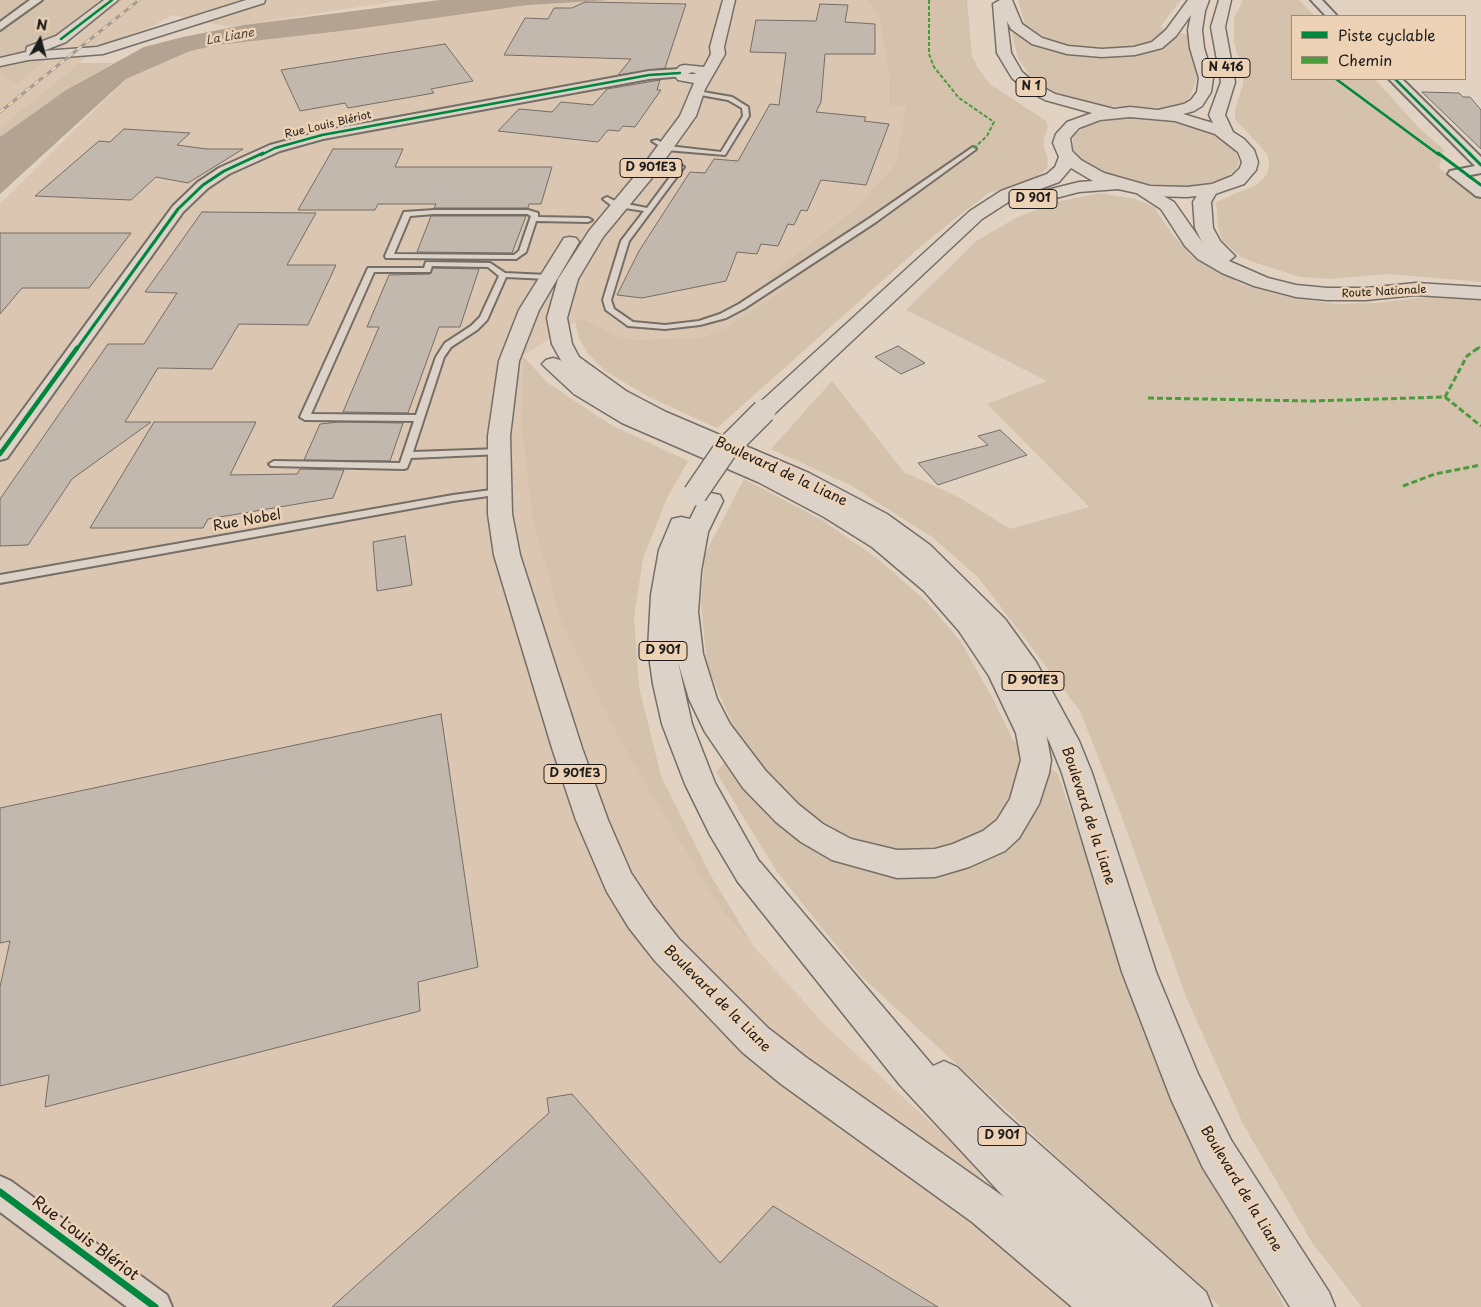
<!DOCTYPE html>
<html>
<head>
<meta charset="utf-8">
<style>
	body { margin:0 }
	#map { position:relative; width:1481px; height:1307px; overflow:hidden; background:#e1d2c2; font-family:"Playpen Sans",sans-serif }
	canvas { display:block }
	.legend { position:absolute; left:1291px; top:15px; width:175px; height:65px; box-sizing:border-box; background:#eed2b5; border:1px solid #9a8978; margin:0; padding:6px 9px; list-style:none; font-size:15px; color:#1c1c1c }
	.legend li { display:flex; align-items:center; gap:10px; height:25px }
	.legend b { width:25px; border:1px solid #9a8978 }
	.north { position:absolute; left:15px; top:15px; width:50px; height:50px; -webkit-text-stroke:4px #eed2b5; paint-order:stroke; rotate:7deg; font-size:14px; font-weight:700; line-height:20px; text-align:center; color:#1c1c1c }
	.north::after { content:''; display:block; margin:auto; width:18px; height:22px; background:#1c1c1c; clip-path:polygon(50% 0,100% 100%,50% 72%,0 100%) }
</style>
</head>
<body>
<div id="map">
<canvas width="1481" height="1307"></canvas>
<ul class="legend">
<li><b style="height:6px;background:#00873e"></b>Piste cyclable</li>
<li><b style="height:6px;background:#4c9a3e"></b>Chemin</li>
</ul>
<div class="north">N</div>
</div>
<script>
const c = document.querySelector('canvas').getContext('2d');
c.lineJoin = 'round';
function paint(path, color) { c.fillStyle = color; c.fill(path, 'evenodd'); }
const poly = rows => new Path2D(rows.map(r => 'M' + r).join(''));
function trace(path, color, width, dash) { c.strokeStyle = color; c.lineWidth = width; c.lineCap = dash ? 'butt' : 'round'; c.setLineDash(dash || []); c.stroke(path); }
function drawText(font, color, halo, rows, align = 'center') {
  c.font = font + ' "Playpen Sans",sans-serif'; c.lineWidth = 5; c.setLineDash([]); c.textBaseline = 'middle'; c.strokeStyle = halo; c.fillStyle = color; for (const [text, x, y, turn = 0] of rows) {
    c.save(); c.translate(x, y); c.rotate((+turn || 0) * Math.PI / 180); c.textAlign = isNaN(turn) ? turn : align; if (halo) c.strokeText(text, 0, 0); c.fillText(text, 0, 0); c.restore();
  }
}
const built = poly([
	[124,0,404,0,230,27,172,15,153,26,100,46,65,47],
	[610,0,867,0,880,20,890,80,890,104,906,106,896,163,852,211,767,276,791,286,727,327,703,337,638,340,620,337,581,318,523,356,521,423,532,517,559,617,721,910,827,1027,966,1155,1053,1283,1081,1307,0,1307,0,204,126,79,190,51,218,45,350,30,528,5],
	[87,57,0,128,0,75,17,82,47,58]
]);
const green = poly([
	[0,0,124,0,17,83,0,75],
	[867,0,967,0,972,56,978,68,990,84,1046,121,1048,126,1044,138,1044,147,1048,159,1047,169,1036,177,989,193,960,215,919,248,717,428,649,397,605,371,589,355,579,338,575,321,581,318,620,337,638,340,703,337,727,327,790,286,766,277,852,211,896,163,906,106,890,105,890,80,880,20],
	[1018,0,1181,0,1160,27,1188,35,1195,59,1197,78,1188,102,1173,108,1096,106,1064,98,1037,86,1018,58,1012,34,1024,21],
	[1243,0,1299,0,1315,16,1292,16,1292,79,1375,79,1418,127,1444,150,1439,168,1481,200,1481,282,1388,274,1330,279,1300,277,1253,262,1240,256,1222,240,1218,227,1216,202,1258,184,1267,174,1269,167,1268,155,1235,119,1235,110,1243,84,1243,74,1234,42,1234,18],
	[79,63,113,63,66,90,0,137,0,128],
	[1148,116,1172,120,1214,133,1235,150,1239,161,1237,168,1227,177,1209,183,1187,187,1161,187,1143,184,1103,173,1086,164,1073,149,1073,136,1087,125,1117,117],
	[1100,193,1136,199,1154,207,1170,231,1191,255,1243,285,1288,297,1336,304,1376,303,1433,296,1481,300,1481,1307,1362,1307,1313,1244,1243,1124,1187,999,1120,812,1080,711,978,577,932,537,850,485,771,449,832,381,904,472,960,498,1010,529,1089,507,987,404,1047,381,906,310,976,241,1018,217,1056,202],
	[523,356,548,383,611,425,688,461,666,500,643,559,634,618,639,687,661,776,711,876,753,945,721,910,619,739,559,617,532,517,521,423],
	[744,479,822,520,878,559,926,601,961,642,994,701,1013,740,1058,774,1157,1063,1230,1208,1285,1307,1220,1307,862,977,777,872,716,772,741,744,707,666,701,602,705,554]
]);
const water = poly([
	[440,0,610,0,528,5,350,30,218,45,190,51,126,79,0,194,0,137,66,90,144,47,183,37,244,25]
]);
const building = poly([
	[585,2,686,4,665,68,618,75,631,59,504,55,525,18,548,19,554,8,572,8,585,2],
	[820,4,848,5,845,22,875,24,875,54,825,54,821,102,816,112,866,117,864,121,889,124,866,185,821,180,807,211,801,210,794,225,788,224,778,246,761,244,757,254,737,252,726,281,642,298,617,295,639,251,690,172,705,173,714,159,738,161,770,104,779,105,786,53,750,52,756,20,816,21,820,4],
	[445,44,473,81,431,89,434,93,348,108,345,103,300,111,281,70,445,44],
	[660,80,657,90,661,90,635,127,623,126,619,131,608,130,598,142,498,131,519,109,552,112,561,102,593,105,607,89,660,80],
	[1422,92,1459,93,1463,97,1470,97,1481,110,1481,149,1422,92],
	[124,129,190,133,177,145,207,149,243,149,188,183,156,177,131,200,35,196,99,141,110,142,124,129],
	[333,149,403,149,395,167,552,167,541,204,529,204,528,208,434,208,436,204,378,204,375,210,298,210,333,149],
	[202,212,316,213,287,265,336,265,308,325,239,324,212,369,158,368,125,422,151,422,72,479,28,545,0,546,0,499,108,344,144,344,177,293,145,292,202,212],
	[431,216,526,216,512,253,417,252,431,216],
	[0,233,131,233,89,288,22,288,0,314,0,233],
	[433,268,479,269,460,327,439,327,408,413,343,412,379,327,367,327,389,275,430,274,433,268],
	[898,346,925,363,901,374,875,357,898,346],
	[154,422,256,422,230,475,297,474,300,469,344,470,333,498,208,519,203,528,90,528,154,422],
	[339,422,403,423,390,461,304,460,320,424,339,422],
	[1000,430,1027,455,938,485,918,463,988,445,978,436,1000,430],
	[405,536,412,585,377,591,373,542,405,536],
	[441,714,478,967,418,982,420,1011,45,1107,49,1075,0,1086,0,987,10,941,0,943,0,808,441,714],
	[572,1094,720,1263,773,1206,938,1307,332,1307,549,1113,547,1098,572,1094]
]);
const lane = poly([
	[697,91,732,97,748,107,749,116,725,155,666,150,652,141,657,140,668,146,721,152,743,116,742,108,728,100,695,94,695,92,697,91],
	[973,147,976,149,975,150,876,222,745,308,726,318,700,325,665,329,628,326,606,310,603,300,621,241,644,211,612,206,603,199,607,197,617,202,647,208,676,169,654,166,652,165,652,163,681,165,684,167,629,241,611,300,614,309,633,322,665,325,699,321,720,314,739,304,870,218,973,147],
	[434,210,528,210,538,213,538,217,588,218,592,220,588,222,536,221,526,252,516,259,386,258,385,256,404,212,434,210],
	[434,214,527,214,531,216,519,251,514,255,394,254,410,216,434,214],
	[426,262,490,263,505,273,547,275,551,277,547,279,506,277,487,320,477,330,451,347,444,357,413,452,499,449,504,452,502,454,411,458,407,468,404,469,271,466,269,464,274,461,400,463,414,421,305,420,300,417,368,268,424,268,426,262],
	[432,266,488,267,499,276,480,317,471,326,445,343,436,357,416,415,311,414,374,272,430,272,432,266],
	[499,489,504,492,502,494,453,501,0,583,0,575,453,495,499,489]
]);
const street = poly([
	[30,0,42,0,0,30,0,22,30,0],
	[1311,0,1322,0,1337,16,1326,16,1311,0],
	[680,69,686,73,684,76,649,79,323,139,280,151,229,174,208,188,183,212,7,458,0,460,0,441,173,206,198,182,219,168,270,145,322,131,649,71,680,69],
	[1389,79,1402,79,1481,157,1481,173,1466,176,1481,186,1481,197,1476,196,1448,174,1450,171,1475,166,1389,79],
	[0,1176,11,1181,167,1295,172,1307,127,1307,0,1212,0,1176]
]);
const secondary = poly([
	[104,0,118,0,66,42,43,51,97,47,246,0,265,0,264,3,103,54,28,60,0,66,0,58,26,52,27,47,56,36,104,0],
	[1144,185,1174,202,1202,242,1195,228,1193,202,1203,186,1215,186,1218,190,1211,202,1213,228,1220,241,1235,256,1229,261,1268,278,1296,285,1327,288,1366,288,1416,283,1481,287,1481,299,1416,295,1366,300,1327,300,1296,297,1254,286,1222,273,1198,259,1185,246,1161,209,1138,194,1135,190,1138,186,1144,185]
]);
const primary = poly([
	[723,0,735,0,724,47,725,54,705,89,696,116,651,179,603,237,578,279,567,318,572,344,579,357,626,391,666,412,809,473,887,514,930,545,1005,619,1036,662,1079,741,1092,773,1156,972,1198,1074,1231,1140,1329,1292,1335,1307,1290,1307,1203,1168,1171,1099,1122,972,1062,773,1049,741,1015,675,985,633,912,557,869,526,793,483,650,422,610,401,563,364,552,344,547,318,558,279,589,231,639,171,680,116,694,83,678,80,673,73,680,66,685,65,704,67,711,54,710,47,723,0],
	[692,72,697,74,688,74,692,72],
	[570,237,576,238,579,242,539,310,519,361,510,436,512,514,520,555,582,748,608,820,631,873,653,906,679,939,768,1028,807,1058,1004,1197,900,1085,738,882,733,872,738,862,749,858,760,862,933,1066,944,1061,957,1067,1003,1112,1206,1292,1212,1307,1072,1307,972,1222,781,1084,742,1052,655,961,629,928,607,892,576,820,552,748,494,555,488,514,488,436,499,361,519,310,564,238,570,237]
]);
const highway = poly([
	[1000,0,1012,0,1022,24,1042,38,1068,46,1102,49,1134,47,1152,42,1166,30,1188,0,1209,0,1205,11,1202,30,1204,48,1213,78,1211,92,1202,106,1194,111,1183,114,1213,123,1209,115,1221,82,1211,27,1219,0,1231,0,1225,27,1235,82,1225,115,1233,132,1244,139,1254,150,1258,162,1256,170,1244,184,1215,194,1187,197,1150,196,1118,189,1079,192,1033,204,1027,203,1024,199,1027,195,1079,182,1093,181,1071,168,1059,182,1013,199,982,219,772,416,764,418,756,416,753,411,756,406,970,211,1001,191,1047,174,1055,167,1059,157,1053,143,1056,134,1067,122,1092,113,1045,100,1025,89,1012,78,997,53,993,4,1000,0],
	[1191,15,1188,30,1190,48,1199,78,1197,92,1191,100,1184,104,1158,110,1130,107,1114,109,1055,94,1035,83,1022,72,1011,53,1007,21,1011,29,1032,44,1067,54,1102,57,1135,55,1162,48,1176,36,1191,15],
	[1130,117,1175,121,1215,134,1238,152,1242,162,1240,168,1232,176,1212,184,1187,187,1150,186,1104,173,1081,160,1072,151,1070,138,1079,128,1100,120,1130,117],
	[553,358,560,360,590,384,638,413,774,472,842,505,890,535,942,579,977,617,1011,664,1046,733,1051,760,1049,773,1039,804,1019,838,1005,851,969,867,935,877,897,878,832,860,801,842,776,822,743,788,705,732,689,699,678,662,692,724,715,783,765,872,760,882,749,886,738,882,710,835,685,784,662,724,653,684,648,649,651,595,659,550,672,519,681,517,690,519,702,495,711,493,720,495,723,501,708,532,701,571,698,612,703,654,717,699,730,724,765,770,798,804,823,824,851,839,897,850,935,849,953,844,983,831,997,820,1010,799,1021,760,1016,733,989,676,959,631,924,591,872,547,824,517,758,482,622,423,574,394,546,368,542,364,546,360,553,358]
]);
const rail = poly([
	[0,112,139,0]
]);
const highwayBridge = poly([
	[695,494,725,450,764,411]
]);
const quietFar2 = poly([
	[929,0,929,54,934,67,959,98,994,122,987,136,973,149]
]);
const quietFar1 = poly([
	[1476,350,1481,346]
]);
const quiet = poly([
	[1445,397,1481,426],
	[1148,398,1312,401,1445,397,1467,356,1478,348],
	[1403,486,1435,474,1481,465]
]);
const cyclewayFar3 = poly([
	[61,39,112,0],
	[1336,79,1439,155],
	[1395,79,1471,155],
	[261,155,275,148,322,135,649,75,680,73]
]);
const cyclewayFar2 = poly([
	[1438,153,1481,185],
	[1469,153,1481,165],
	[76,350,178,209,203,185,224,171,263,153]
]);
const cyclewayFar1 = poly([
	[0,454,77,348]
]);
const cycleway = poly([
	[0,1192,155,1307]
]);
const farStreetnames = [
	["Rue Louis Blériot",328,125,-13],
	["Route Nationale",1384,292,-3]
];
const farWaternames = [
	["La Liane",230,37,-10]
];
const shields = [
	[1226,68,48],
	[1031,87,30],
	[651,168,62],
	[1033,199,48],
	[663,651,48],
	[1033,681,62],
	[575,774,62],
	[1002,1136,48]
];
const shieldNames = [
	["N 416",1226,68],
	["N 1",1031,87],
	["D 901E3",651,168],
	["D 901",1033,199],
	["D 901",663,651],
	["D 901E3",1033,681],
	["D 901E3",575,774],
	["D 901",1002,1136]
];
const streetNames = [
	["Boulevard de la Liane",781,472,25],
	["Rue Nobel",247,521,-10],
	["Boulevard de la Liane",1088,816,72],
	["Boulevard de la Liane",717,999,45],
	["Boulevard de la Liane",1241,1189,59]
];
const nearStreetnames = [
	["Rue Louis Blériot",85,1239,37]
];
paint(built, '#dbc7b1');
paint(green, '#d5c2ad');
paint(water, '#b4a292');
paint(building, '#c2b8ad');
trace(building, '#756e67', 1);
trace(lane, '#756e67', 4);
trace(street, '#756e67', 4);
trace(secondary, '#756e67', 3);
trace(primary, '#756e67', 3);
trace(highway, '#756e67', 3);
paint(lane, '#dcd2c7');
paint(street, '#dcd2c7');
paint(secondary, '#dcd2c7');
paint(primary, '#dcd2c7');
paint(highway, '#dcd2c7');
trace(rail, '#a69d94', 3);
trace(rail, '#eed2b5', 2, [5.5]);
trace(highwayBridge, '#756e67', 26, []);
trace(highwayBridge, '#dcd2c7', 23);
trace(quietFar2, '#4c9a3e', 2, [4, 2]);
trace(quietFar1, '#4c9a3e', 2.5, [5, 2.5]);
trace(quiet, '#4c9a3e', 3, [6, 3]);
trace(cyclewayFar3, '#00873e', 2.5);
trace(cyclewayFar2, '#00873e', 3);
trace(cyclewayFar1, '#00873e', 4.5);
trace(cycleway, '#00873e', 7);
drawText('11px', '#1c1c1c', '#eed2b5', farStreetnames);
drawText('italic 12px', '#4a443e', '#eed2b5', farWaternames);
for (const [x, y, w] of shields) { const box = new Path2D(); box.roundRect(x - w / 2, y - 9.5, w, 19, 4); c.fillStyle = '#eed2b5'; c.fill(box); trace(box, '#1c1c1c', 1); }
drawText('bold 12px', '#1c1c1c', null, shieldNames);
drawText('14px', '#1c1c1c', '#eed2b5', streetNames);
drawText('16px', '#1c1c1c', '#eed2b5', nearStreetnames);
</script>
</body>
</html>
